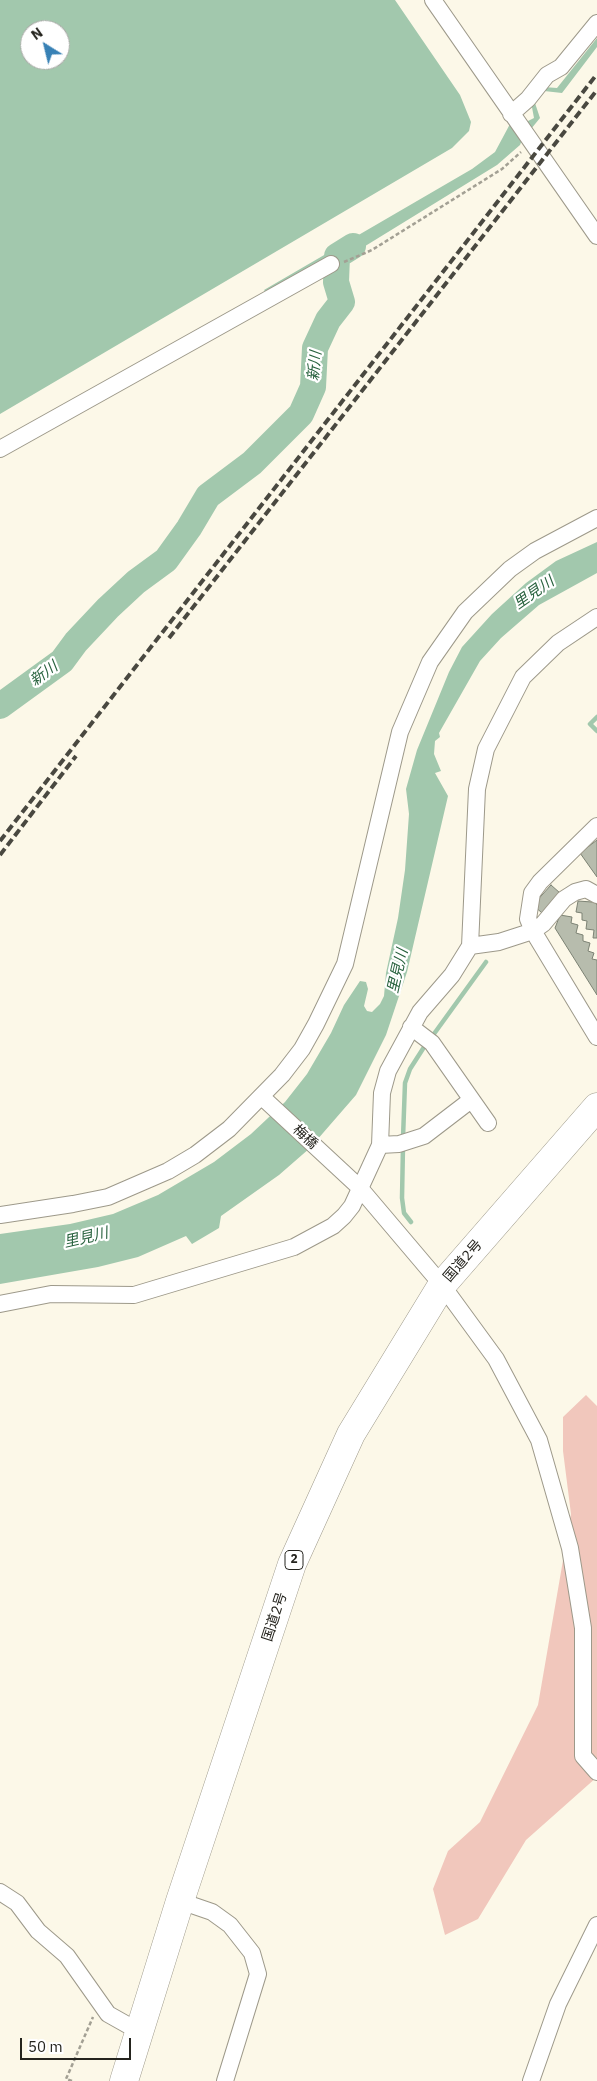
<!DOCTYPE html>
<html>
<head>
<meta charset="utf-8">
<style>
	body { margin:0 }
	#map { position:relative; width:597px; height:2081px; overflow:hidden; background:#fcf8e8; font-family:"IBM Plex Sans",sans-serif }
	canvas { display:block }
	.north { position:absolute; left:20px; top:20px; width:50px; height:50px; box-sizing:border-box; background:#fff; border:1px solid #a8a7a5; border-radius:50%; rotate:324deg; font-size:14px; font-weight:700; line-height:20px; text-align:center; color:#25241e }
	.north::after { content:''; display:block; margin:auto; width:18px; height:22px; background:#3881b5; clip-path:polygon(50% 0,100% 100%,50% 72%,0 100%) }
	.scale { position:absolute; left:20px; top:2038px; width:111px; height:22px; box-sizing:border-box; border:2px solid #25241e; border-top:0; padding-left:6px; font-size:15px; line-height:18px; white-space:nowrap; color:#25241e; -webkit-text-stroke:4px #fff; paint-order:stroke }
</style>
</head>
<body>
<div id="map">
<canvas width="597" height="2081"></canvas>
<div class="north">N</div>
<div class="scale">50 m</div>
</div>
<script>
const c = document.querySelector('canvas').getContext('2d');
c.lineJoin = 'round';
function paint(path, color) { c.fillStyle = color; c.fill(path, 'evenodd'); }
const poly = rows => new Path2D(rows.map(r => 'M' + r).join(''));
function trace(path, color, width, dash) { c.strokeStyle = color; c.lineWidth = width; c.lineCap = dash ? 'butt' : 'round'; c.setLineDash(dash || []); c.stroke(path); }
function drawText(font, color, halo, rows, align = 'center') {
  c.font = font + ' "IBM Plex Sans","Noto Sans JP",sans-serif'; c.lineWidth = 4.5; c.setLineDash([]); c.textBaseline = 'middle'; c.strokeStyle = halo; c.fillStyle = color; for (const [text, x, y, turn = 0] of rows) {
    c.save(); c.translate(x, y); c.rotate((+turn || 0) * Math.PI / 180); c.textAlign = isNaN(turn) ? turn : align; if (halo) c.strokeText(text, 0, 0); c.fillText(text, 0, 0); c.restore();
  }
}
const green = poly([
	[586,1395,597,1406,597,1777,526,1840,478,1919,445,1935,433,1889,448,1851,480,1822,538,1705,571,1514,563,1451,563,1417]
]);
const water = poly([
	[0,0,395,0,460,95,471,122,469,131,452,148,0,414],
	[30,30,60,30,60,60,30,60],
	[597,38,597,47,562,93,544,91,535,103,540,118,522,140,520,145,497,165,349,256,330,258,267,294,264,290,472,169,495,152,510,124,526,122,534,118,531,102,544,87,557,88],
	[597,542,597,573,539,605,501,638,480,661,439,733,440,737,435,741,434,754,441,771,435,773,448,796,407,972,386,1035,356,1095,310,1148,279,1175,221,1216,219,1228,192,1244,186,1236,138,1257,98,1267,0,1284,0,1234,70,1224,113,1214,158,1195,214,1162,251,1134,285,1102,307,1074,331,1033,344,1005,360,981,366,982,368,989,364,1006,367,1011,372,1012,380,1004,384,996,386,973,398,918,405,870,409,814,406,789,417,750,449,672,462,647,492,614,526,583,556,561]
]);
const stream = poly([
	[597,717,590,724,597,731],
	[431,1038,486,962],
	[403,1138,405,1083,410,1069,426,1044],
	[403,1146,402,1198,404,1213,411,1222]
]);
const river = poly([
	[0,706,62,661,76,642,108,608,136,582,166,560,189,528,208,496,252,463,301,414,313,387,315,348,328,320,342,302,336,282,337,256,353,246]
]);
const building = poly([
	[597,840,597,877,580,853,597,840],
	[551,885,560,893,542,913,533,905,551,885],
	[593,899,597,905,597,938,593,938,594,930,586,929,587,921,582,920,582,913,576,912,578,901,592,902,593,899],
	[560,915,572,917,571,923,578,925,576,933,583,935,583,941,590,943,588,951,594,953,592,959,597,960,597,995,555,928,560,915]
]);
const path = poly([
	[344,262,372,250,502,169,521,152],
	[72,2081,66,2079,93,2017]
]);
const street = poly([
	[433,0,597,236],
	[511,114,528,99,547,75,561,67,597,23],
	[0,449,331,264],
	[597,895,586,889,575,892,564,899,543,924,533,931,597,1037],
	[470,946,499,942,533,931,528,919,532,893,540,882,597,826],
	[411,1027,432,1043,488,1123],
	[262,1097,359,1187,442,1285,496,1359,539,1440,570,1548,583,1628,583,1756,597,1772],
	[380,1145,399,1144,424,1136,471,1100],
	[0,1215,73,1204,108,1197,168,1171,195,1155,229,1129,282,1075,302,1049,316,1024,345,964,400,732,430,662,465,612,510,569,535,551,597,518],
	[0,1304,51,1294,134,1295,294,1247,333,1226,344,1216,352,1206,380,1145,382,1093,388,1071,420,1012,452,975,470,946,477,789,486,749,523,677,558,643,597,617],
	[0,1892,17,1903,38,1931,67,1956,108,2014,140,2032],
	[180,1901,212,1912,230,1925,252,1953,258,1974,225,2081],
	[531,2081,558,2004,597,1925]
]);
const highway = poly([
	[124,2081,180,1901,292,1564,351,1434,442,1285,597,1107]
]);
const rail = poly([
	[169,638,597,90],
	[0,841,597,74],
	[0,855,76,756]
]);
const shields = [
	[294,1560,18]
];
const shieldNames = [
	["2",294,1560]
];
const streetNames = [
	["梅橋",305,1137,43],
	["国道2号",463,1261,-49],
	["国道2号",275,1617,-72]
];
const waterNames = [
	["新川",315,366,-84],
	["里見川",534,593,-35],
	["新川",44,674,-36],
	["里見川",398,971,-77],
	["里見川",86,1238,-13]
];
paint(green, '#f1c7bc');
paint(water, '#a2c8ad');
trace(stream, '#a2c8ad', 4.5);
trace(river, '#a2c8ad', 26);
paint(building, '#b7bcad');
trace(building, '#7c8274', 1);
trace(street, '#9d998a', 18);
trace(highway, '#9d998a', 29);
trace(path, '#a3a094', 2.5, [4, 2.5]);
trace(street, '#fff', 16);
trace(highway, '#fff', 28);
trace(rail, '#494840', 4, [8, 4]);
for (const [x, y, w] of shields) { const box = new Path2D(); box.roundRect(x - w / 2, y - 9.5, w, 19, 4); c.fillStyle = '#fff'; c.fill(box); trace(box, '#25241e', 1); }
drawText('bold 12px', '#25241e', null, shieldNames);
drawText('14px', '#25241e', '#fff', streetNames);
drawText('italic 15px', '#28623e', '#fff', waterNames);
</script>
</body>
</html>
